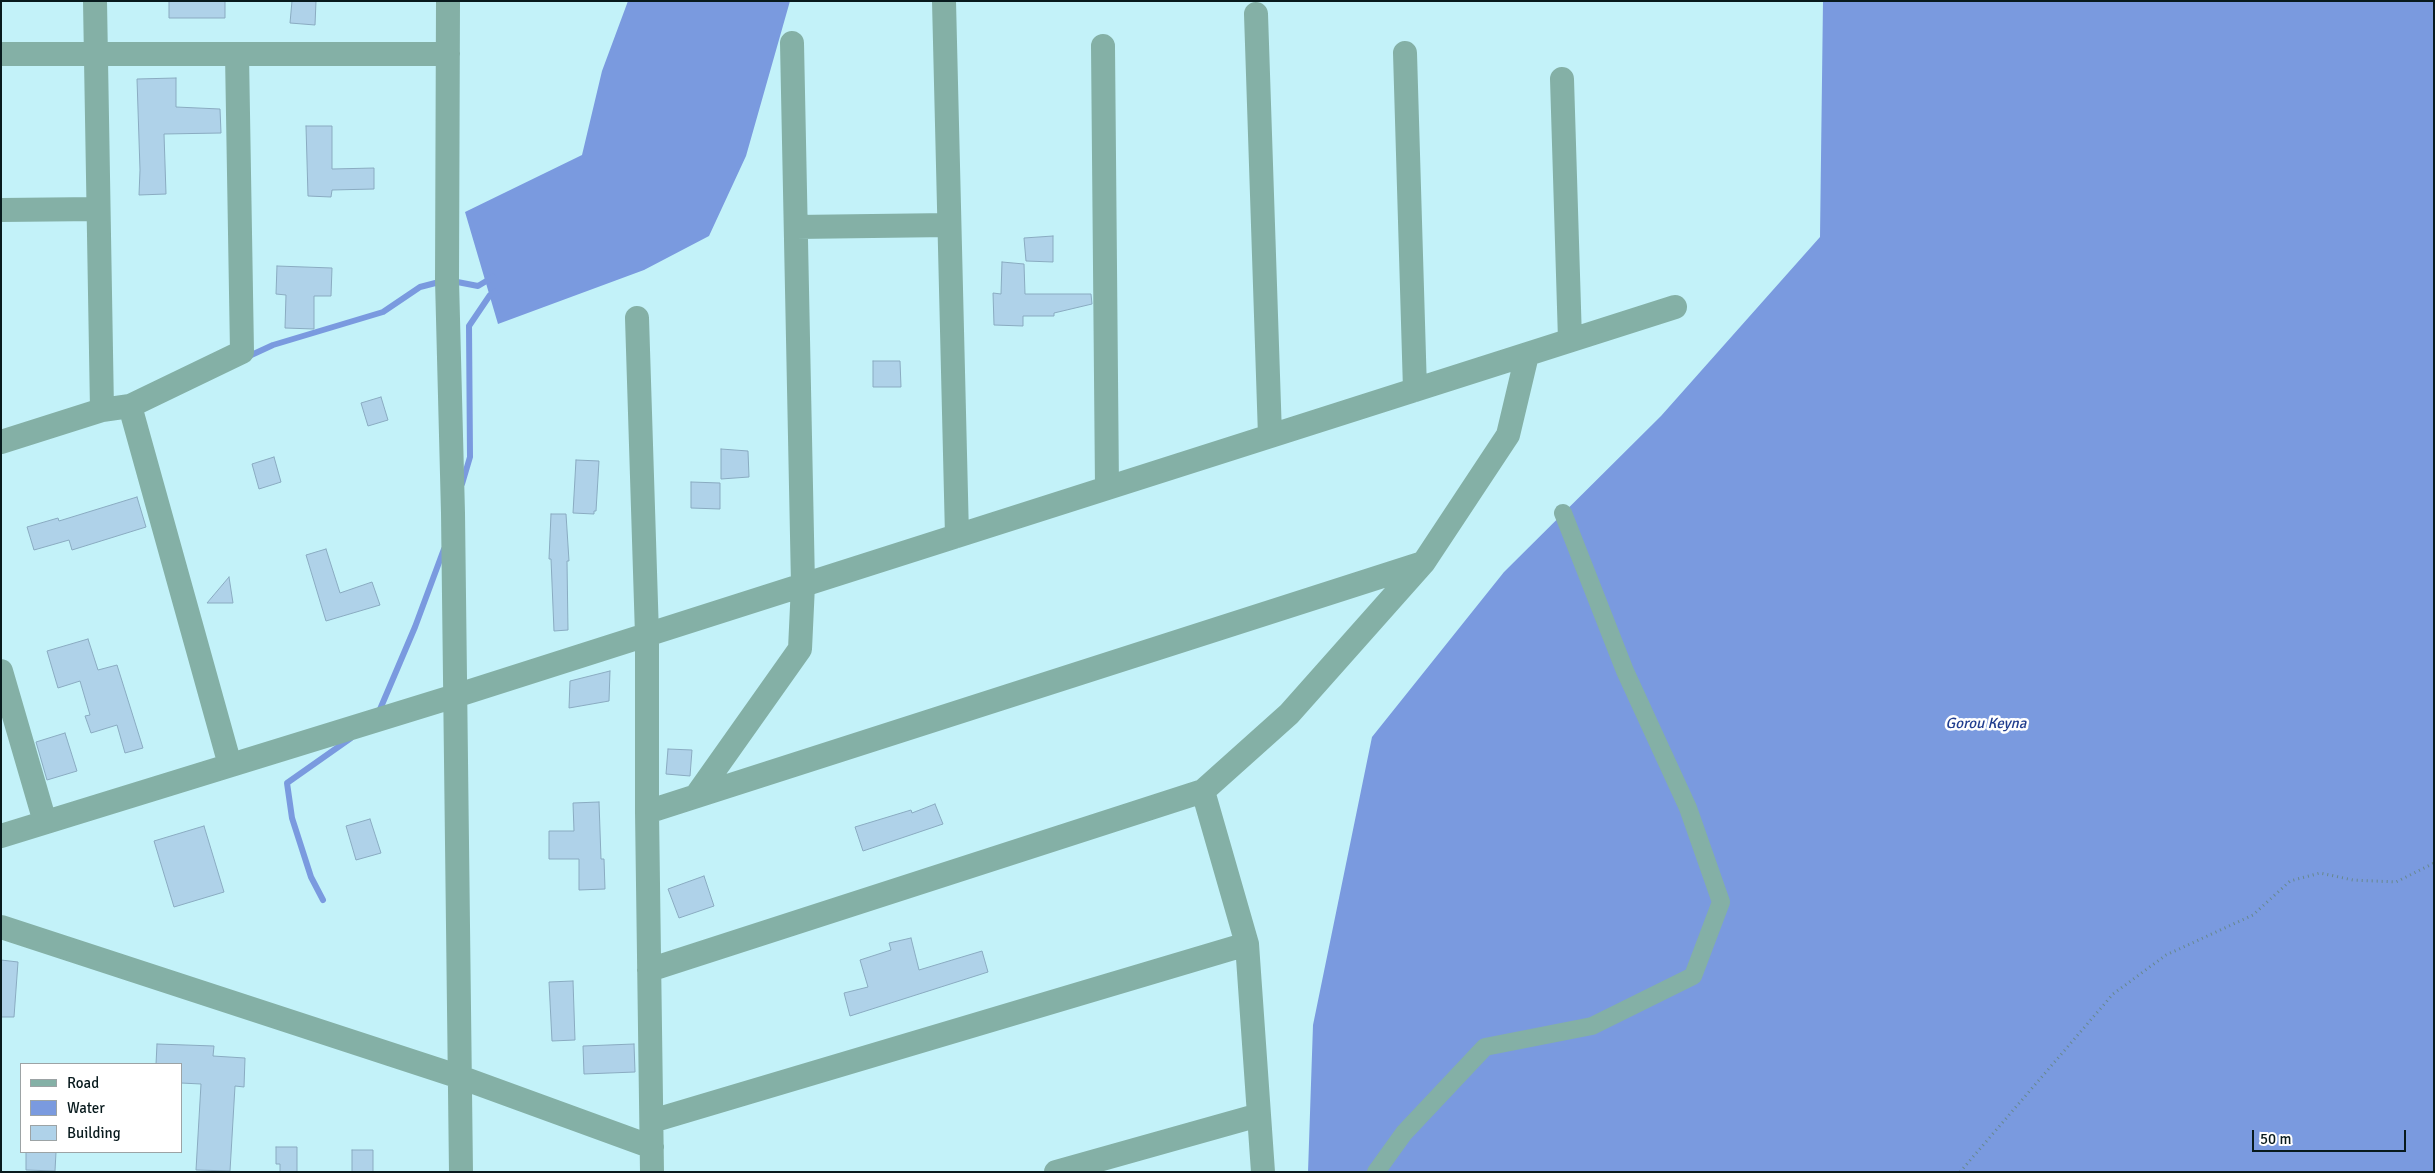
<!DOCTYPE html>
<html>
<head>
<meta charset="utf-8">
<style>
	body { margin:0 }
	#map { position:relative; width:2435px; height:1173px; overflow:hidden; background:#c3f2f9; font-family:Signika,sans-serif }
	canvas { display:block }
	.frame { position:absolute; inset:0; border:2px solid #081a1d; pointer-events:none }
	.legend { position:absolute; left:20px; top:1063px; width:162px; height:90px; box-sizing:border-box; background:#fff; border:1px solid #9ca3a5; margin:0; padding:6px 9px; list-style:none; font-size:15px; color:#081a1d }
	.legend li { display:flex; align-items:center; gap:10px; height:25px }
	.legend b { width:25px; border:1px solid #9ca3a5 }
	.scale { position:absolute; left:2252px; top:1130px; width:154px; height:22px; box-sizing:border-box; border:2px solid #081a1d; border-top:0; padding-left:6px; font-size:15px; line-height:18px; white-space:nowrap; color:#081a1d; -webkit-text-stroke:4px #fff; paint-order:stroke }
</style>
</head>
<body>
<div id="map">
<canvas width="2435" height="1173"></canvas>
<div class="frame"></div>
<ul class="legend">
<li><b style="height:6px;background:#84b0a6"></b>Road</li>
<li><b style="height:14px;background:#7a9adf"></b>Water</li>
<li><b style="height:14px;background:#afd2e9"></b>Building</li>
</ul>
<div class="scale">50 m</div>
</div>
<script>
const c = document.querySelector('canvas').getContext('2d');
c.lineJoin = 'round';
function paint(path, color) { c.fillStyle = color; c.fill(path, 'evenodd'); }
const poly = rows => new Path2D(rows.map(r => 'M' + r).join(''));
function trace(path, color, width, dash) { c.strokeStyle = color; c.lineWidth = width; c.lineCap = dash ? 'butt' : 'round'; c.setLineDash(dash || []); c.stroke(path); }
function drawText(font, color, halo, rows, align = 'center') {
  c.font = font + ' Signika,sans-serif'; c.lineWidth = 5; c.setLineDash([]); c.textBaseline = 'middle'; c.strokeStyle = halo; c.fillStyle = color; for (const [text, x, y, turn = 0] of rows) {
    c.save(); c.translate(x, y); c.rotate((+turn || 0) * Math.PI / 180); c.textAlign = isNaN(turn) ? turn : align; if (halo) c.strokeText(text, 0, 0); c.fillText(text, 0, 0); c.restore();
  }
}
const water = poly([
	[628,1,790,1,746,156,709,236,644,270,498,324,465,212,582,155,602,71],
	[1823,1,2434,1,2434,1172,1308,1172,1313,1025,1372,737,1504,572,1661,416,1820,237]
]);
const stream = poly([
	[247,357,273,345,383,312,420,287,447,280,478,286,493,277],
	[462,484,470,457,469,326,490,295,495,292],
	[378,714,415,627,444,549],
	[323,900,311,877,292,818,287,783,351,738]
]);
const building = poly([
	[169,1,225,1,225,18,169,18,169,1],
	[292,1,316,1,315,25,290,23,292,1],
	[176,78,176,107,220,109,221,133,164,134,166,194,139,195,140,170,137,79,176,78],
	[306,126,332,126,332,169,374,168,374,189,332,190,331,197,308,196,306,126],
	[1053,236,1053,262,1026,261,1024,238,1053,236],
	[1002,262,1024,264,1025,294,1091,294,1092,304,1054,313,1054,316,1023,316,1023,326,994,325,993,293,1001,294,1002,262],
	[277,266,332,268,331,296,314,296,314,329,285,328,286,295,276,294,277,266],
	[873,361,900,361,901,387,873,387,873,361],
	[381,397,388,420,368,426,361,403,381,397],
	[721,449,748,451,749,477,721,479,721,449],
	[274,457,281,482,259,489,252,464,274,457],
	[576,460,599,461,596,511,594,511,594,514,573,513,576,460],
	[691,482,720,483,720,509,691,508,691,482],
	[137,497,146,527,72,550,69,540,34,550,27,527,58,518,59,521,137,497],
	[551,514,566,514,569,561,567,561,568,630,554,631,551,559,549,559,551,514],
	[326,549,340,593,372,582,380,605,326,621,306,555,326,549],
	[229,577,233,603,207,603,229,577],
	[88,639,98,670,117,665,143,748,125,753,117,725,91,733,85,716,90,715,80,681,58,688,47,651,88,639],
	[610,671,609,701,569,708,570,681,610,671],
	[65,733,77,771,47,780,36,742,65,733],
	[668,749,692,750,690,776,666,774,668,749],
	[599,802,601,859,604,859,605,889,579,890,579,859,549,859,549,831,574,831,573,803,599,802],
	[935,804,943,824,863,851,855,827,911,810,912,813,935,804],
	[370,819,381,853,356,860,346,826,370,819],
	[204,826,224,892,174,907,154,841,204,826],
	[704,876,714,906,679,918,668,889,704,876],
	[911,938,919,970,982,951,988,972,850,1016,844,993,868,987,860,960,891,950,889,943,911,938],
	[1,960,18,962,14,1017,1,1017,1,960],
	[573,981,575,1040,552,1041,549,982,573,981],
	[157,1044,214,1046,213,1056,245,1058,244,1087,235,1086,230,1171,196,1170,201,1084,181,1083,181,1064,156,1064,157,1044],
	[634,1044,635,1072,584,1074,583,1046,634,1044],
	[276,1147,297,1147,297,1172,280,1172,280,1164,276,1164,276,1147],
	[352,1150,373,1150,373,1172,352,1172,352,1150],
	[26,1152,56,1152,55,1171,26,1170,26,1152]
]);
const path = poly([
	[1960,1172,2113,994,2166,955,2253,915,2290,881,2320,873,2353,880,2396,882,2434,863]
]);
const pedestrian = poly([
	[1376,1172,1404,1133,1485,1047,1592,1026,1693,976,1721,902,1688,808,1625,671,1563,513]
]);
const minor = poly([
	[95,1,102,410],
	[448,1,447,280,453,513,461,1172],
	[944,1,957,536],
	[1256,14,1270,436],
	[1103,46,1107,488],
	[1405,53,1415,390],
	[1,54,448,54],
	[1562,79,1570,340],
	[1,210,98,209],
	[796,227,949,225],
	[637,318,647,635,647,812,652,1172],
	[130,406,230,765],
	[1,442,102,410,130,406,242,352,237,54],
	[1,671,45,822],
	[696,796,800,649,803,585,792,43],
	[647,812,1423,563],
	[1,836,455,696,1675,307],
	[1,927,460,1077,652,1147],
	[649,970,1203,791],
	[652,1121,1247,944],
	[1056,1172,1259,1115],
	[1263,1172,1247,944,1203,791,1289,714,1424,562,1508,435,1527,355]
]);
const waterNames = [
	["Gorou Keyna",1986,724]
];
paint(water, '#7a9adf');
trace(stream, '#7a9adf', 6);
paint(building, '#afd2e9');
trace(building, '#8aabc1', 1);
trace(path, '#67888d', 3, [1, 4]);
trace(pedestrian, '#84b0a6', 18);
trace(minor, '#84b0a6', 24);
drawText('italic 15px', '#203d8e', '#fff', waterNames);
</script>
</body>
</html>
